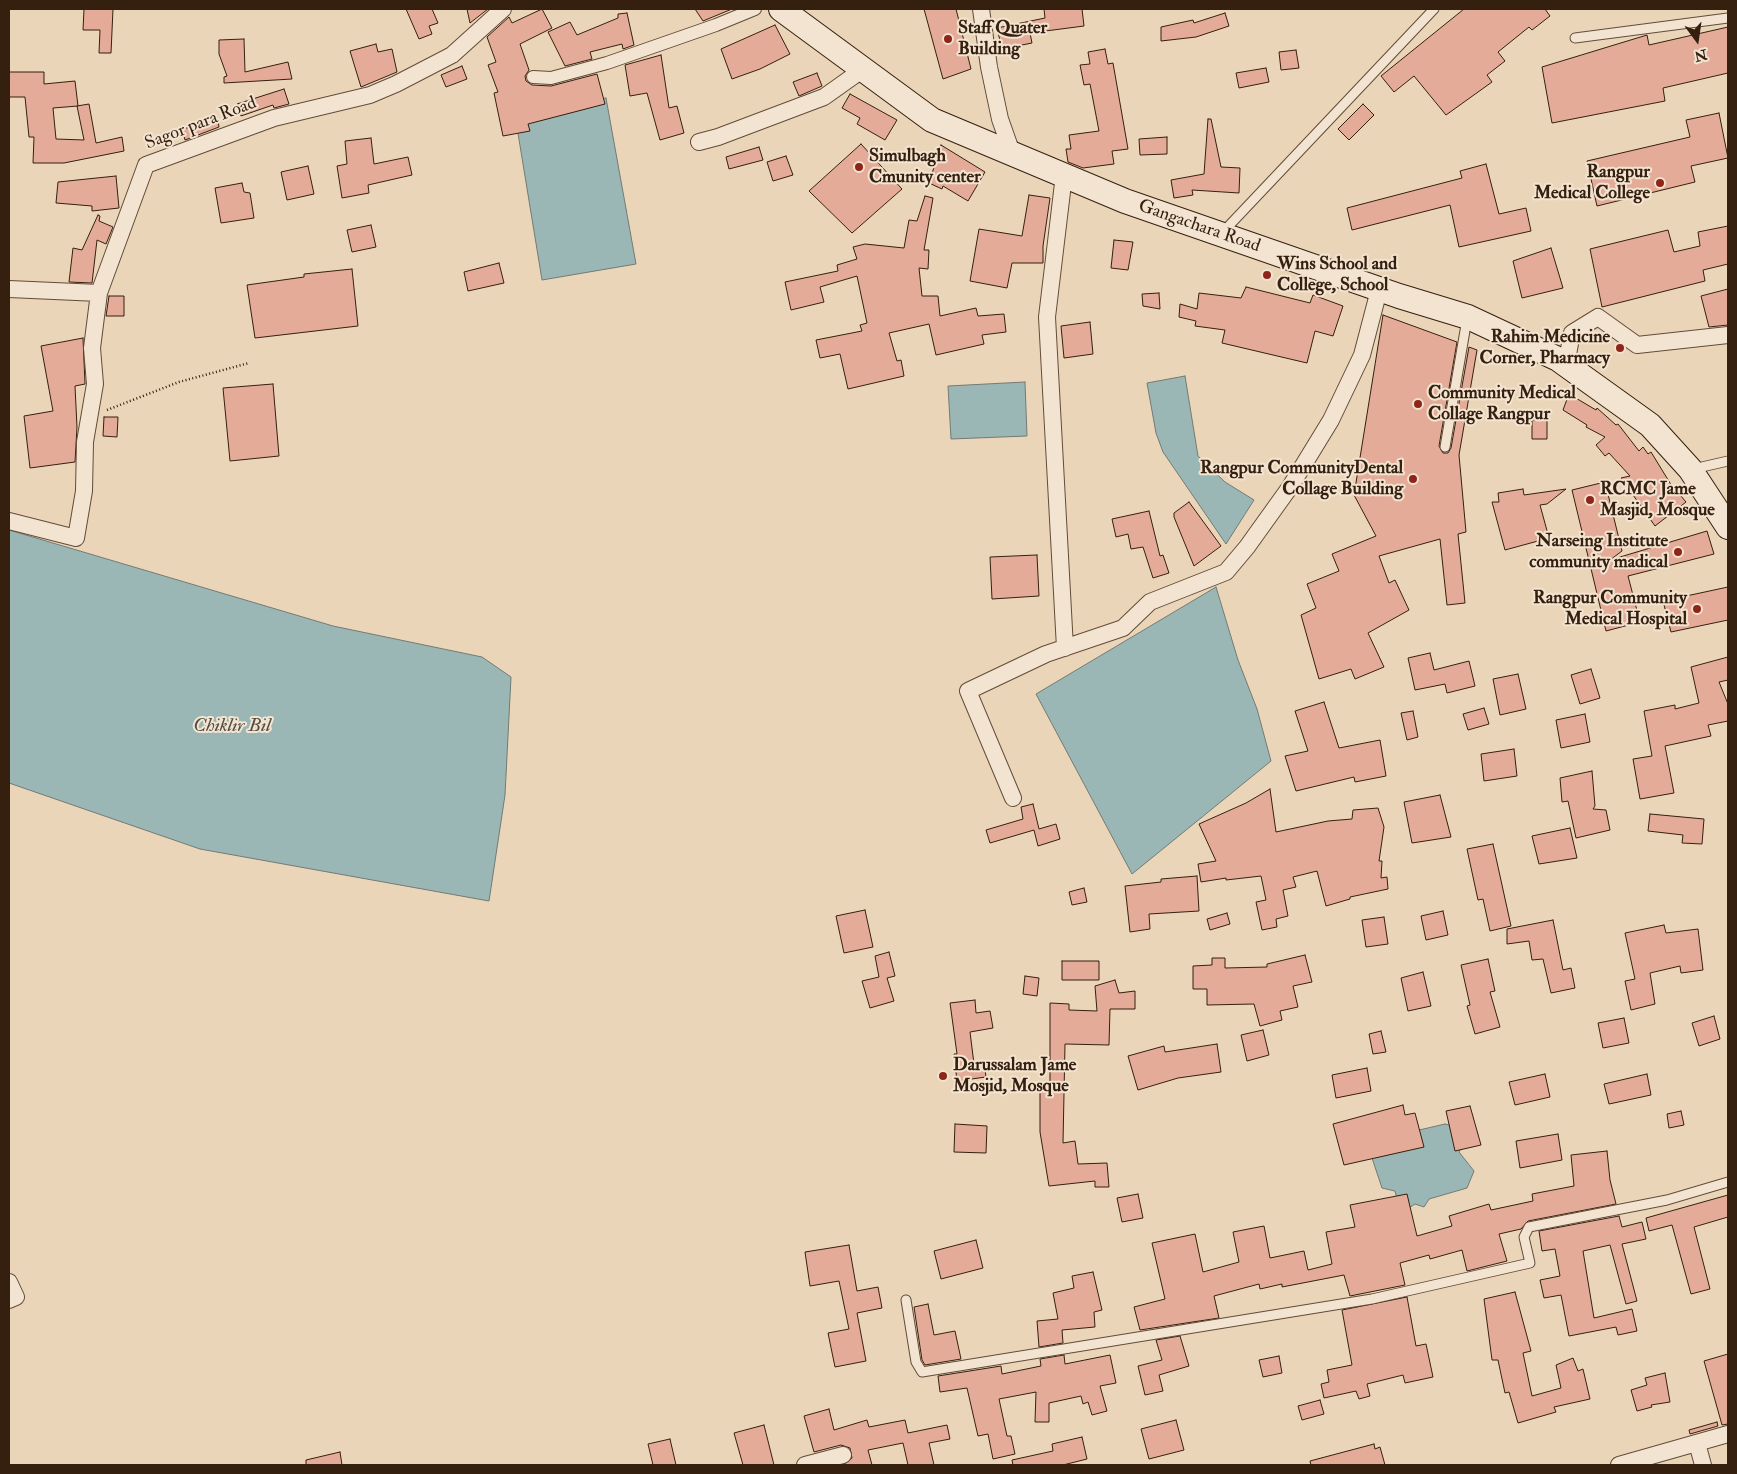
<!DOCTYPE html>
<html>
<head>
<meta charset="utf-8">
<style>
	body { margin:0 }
	#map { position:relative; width:1737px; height:1474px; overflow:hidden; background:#ebd5b8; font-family:"IM FELL Double Pica",serif }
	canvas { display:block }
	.frame { position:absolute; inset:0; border:10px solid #351f0f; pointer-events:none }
	.north { position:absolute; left:1672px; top:15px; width:50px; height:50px; -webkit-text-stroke:4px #f2e4d1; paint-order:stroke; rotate:166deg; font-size:14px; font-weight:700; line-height:20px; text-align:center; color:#351f0f }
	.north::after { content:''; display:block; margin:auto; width:18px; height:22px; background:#351f0f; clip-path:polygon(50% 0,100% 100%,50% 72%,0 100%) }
</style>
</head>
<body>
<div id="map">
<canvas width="1737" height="1474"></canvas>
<div class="frame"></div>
<div class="north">N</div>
</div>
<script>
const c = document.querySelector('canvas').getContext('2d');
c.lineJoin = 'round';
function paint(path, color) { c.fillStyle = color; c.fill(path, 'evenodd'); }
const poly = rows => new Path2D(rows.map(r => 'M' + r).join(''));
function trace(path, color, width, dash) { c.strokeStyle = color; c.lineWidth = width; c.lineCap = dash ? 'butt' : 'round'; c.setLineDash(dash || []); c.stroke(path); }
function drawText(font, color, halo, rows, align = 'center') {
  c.font = font + ' "IM FELL Double Pica",serif'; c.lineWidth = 4; c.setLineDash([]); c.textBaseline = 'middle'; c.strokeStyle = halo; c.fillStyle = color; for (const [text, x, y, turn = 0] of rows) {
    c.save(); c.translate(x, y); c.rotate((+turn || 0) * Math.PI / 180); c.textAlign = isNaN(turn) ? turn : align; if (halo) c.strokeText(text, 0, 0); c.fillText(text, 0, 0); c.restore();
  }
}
const water = poly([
	[606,98,636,264,542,280,515,115,606,98],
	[1185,376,1198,456,1225,482,1254,500,1226,544,1163,452,1156,433,1147,383,1185,376],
	[1025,382,1027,436,951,439,948,386,1025,382],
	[9,530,333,626,482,657,511,677,505,795,489,901,200,849,9,783,9,530],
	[1216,587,1238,660,1257,709,1271,761,1132,874,1036,694,1216,587],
	[1445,1124,1453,1126,1462,1147,1459,1152,1474,1171,1467,1188,1429,1199,1424,1207,1415,1204,1406,1210,1397,1199,1395,1191,1382,1188,1370,1152,1415,1131,1445,1124]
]);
const building = poly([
	[84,9,113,9,111,53,99,53,100,30,83,30,84,9],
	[406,9,432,9,438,23,429,26,432,34,419,39,406,9],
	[467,9,488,9,470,23,467,9],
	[542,9,552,28,520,44,529,70,525,76,526,81,532,85,551,86,597,74,605,104,528,124,530,131,503,136,494,93,498,92,488,65,496,62,487,37,509,17,512,23,542,9],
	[695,9,732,9,703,21,695,9],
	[924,9,956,9,971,69,943,79,924,9],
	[1044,9,1082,9,1084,26,1030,33,1032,43,1002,49,997,28,1045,18,1044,9],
	[1464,9,1545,9,1550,16,1532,30,1529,27,1498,52,1505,61,1487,75,1492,82,1446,115,1414,76,1394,92,1381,76,1464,9],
	[627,13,634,45,623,49,622,44,590,52,592,59,565,66,548,32,570,22,577,35,618,18,618,14,627,13],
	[1225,13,1229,26,1196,37,1161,41,1161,27,1193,20,1194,23,1225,13],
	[775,25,790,54,760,69,732,79,721,49,775,25],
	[1728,27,1728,73,1663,88,1665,101,1552,123,1542,67,1647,35,1649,45,1728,27],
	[244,39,245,72,288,62,292,79,224,83,224,77,227,76,219,54,219,40,244,39],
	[376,44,378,52,392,49,397,72,361,87,350,51,376,44],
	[1105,49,1108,64,1113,63,1128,149,1112,151,1114,164,1083,168,1068,162,1066,149,1071,149,1069,135,1099,131,1090,84,1084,85,1080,65,1090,64,1088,52,1105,49],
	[1296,50,1299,68,1281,70,1279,52,1296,50],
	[661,55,669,108,677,106,684,133,660,140,647,93,630,96,625,65,661,55],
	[462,66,467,79,446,87,441,75,462,66],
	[1266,68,1269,82,1239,88,1236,73,1266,68],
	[9,72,44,72,44,84,75,81,78,106,53,108,56,139,84,140,77,106,89,104,96,143,122,137,124,151,64,163,33,163,34,137,29,137,25,97,9,97,9,72],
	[817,73,822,86,799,96,793,82,817,73],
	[284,89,289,104,274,108,273,105,241,116,237,104,284,89],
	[850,94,897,120,885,140,857,124,860,118,842,108,850,94],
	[1363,104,1374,115,1349,140,1338,129,1363,104],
	[1719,113,1728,158,1691,166,1695,182,1597,206,1587,161,1690,137,1686,120,1719,113],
	[1208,119,1211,119,1221,167,1240,168,1239,193,1192,190,1193,195,1174,198,1171,180,1204,174,1208,119],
	[218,121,219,127,185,140,182,129,218,121],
	[1167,137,1167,154,1140,155,1139,139,1167,137],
	[371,138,374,164,408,157,412,175,368,185,369,193,342,198,337,166,347,164,345,141,371,138],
	[861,144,902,189,852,233,809,191,861,144],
	[941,145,985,172,968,201,943,186,942,189,929,183,941,145],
	[759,147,763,160,729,169,726,157,759,147],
	[786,156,793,175,773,181,767,162,786,156],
	[1486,164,1499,214,1526,208,1531,231,1459,247,1450,205,1352,230,1347,208,1462,178,1460,171,1486,164],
	[308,166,314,194,287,200,281,172,308,166],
	[116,176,119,208,92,211,92,206,56,203,58,182,116,176],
	[242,183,244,192,250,193,254,218,221,223,215,188,242,183],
	[1029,195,1050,198,1043,246,1043,263,1012,263,1007,288,970,281,979,229,1022,236,1029,195],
	[925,196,933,198,924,250,929,250,928,269,919,268,922,296,938,296,940,316,976,308,978,316,1004,314,1006,332,982,335,984,344,936,355,929,324,889,333,897,361,901,360,904,376,848,389,840,354,820,358,816,340,862,331,860,325,867,323,857,276,820,287,824,302,791,310,785,282,838,271,837,265,857,259,853,247,865,244,904,248,909,220,917,221,925,196],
	[98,215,100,216,99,221,113,227,106,244,97,240,92,283,69,282,73,248,82,250,98,215],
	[371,225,376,247,352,252,347,230,371,225],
	[1728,226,1728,264,1703,270,1705,281,1602,307,1590,249,1668,230,1674,252,1700,246,1698,232,1728,226],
	[1114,240,1133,242,1128,270,1111,268,1114,240],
	[1551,248,1563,288,1522,298,1513,261,1551,248],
	[499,263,504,283,468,291,464,272,499,263],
	[352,269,358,326,255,338,247,285,304,277,304,274,352,269],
	[1246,287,1310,303,1313,295,1343,306,1333,336,1315,331,1307,363,1222,343,1225,330,1195,326,1196,321,1179,317,1180,304,1197,309,1199,293,1241,298,1246,287],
	[1728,289,1728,325,1709,327,1701,296,1728,289],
	[1159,293,1160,309,1143,306,1142,294,1159,293],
	[109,296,124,296,124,316,106,316,109,296],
	[1383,315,1457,342,1439,446,1443,453,1448,453,1451,448,1469,347,1477,350,1459,455,1466,532,1458,534,1465,603,1447,605,1440,539,1379,556,1389,583,1395,580,1409,610,1368,633,1384,667,1355,679,1351,669,1319,679,1301,615,1316,608,1307,584,1339,571,1332,554,1376,536,1354,495,1383,315],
	[1090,322,1093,354,1064,358,1061,326,1090,322],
	[83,338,85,384,75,386,77,427,75,462,30,468,24,416,53,411,41,346,83,338],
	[273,384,279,456,230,461,223,388,273,384],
	[1569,394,1596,410,1597,408,1616,425,1618,424,1639,451,1643,447,1648,454,1651,452,1670,483,1686,502,1655,526,1621,478,1630,476,1609,453,1605,456,1596,445,1605,437,1586,427,1587,425,1563,410,1569,394],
	[104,417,118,417,117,437,103,436,104,417],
	[1547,419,1547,439,1532,439,1532,420,1547,419],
	[1605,482,1622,551,1610,560,1707,531,1714,554,1628,576,1640,622,1606,631,1572,490,1605,482],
	[1523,489,1524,495,1566,489,1547,504,1540,505,1549,538,1505,550,1492,502,1499,502,1498,493,1523,489],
	[1189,502,1221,546,1194,566,1174,517,1174,513,1189,502],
	[1149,511,1160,556,1163,555,1169,573,1153,578,1143,547,1131,549,1128,534,1116,537,1112,519,1149,511],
	[1037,555,1039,596,992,599,990,557,1037,555],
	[1728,587,1728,620,1671,632,1663,601,1728,587],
	[1430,653,1434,670,1469,661,1475,686,1447,693,1445,684,1415,690,1408,658,1430,653],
	[1728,657,1728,680,1719,682,1728,704,1728,721,1708,725,1711,736,1665,746,1674,793,1640,799,1633,759,1652,756,1644,711,1675,705,1675,709,1699,703,1691,667,1728,657],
	[1591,669,1600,698,1580,704,1571,675,1591,669],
	[1518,674,1526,709,1500,715,1493,679,1518,674],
	[1324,702,1339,748,1380,740,1386,776,1355,782,1354,777,1296,791,1285,756,1308,751,1295,711,1324,702],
	[1484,708,1489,724,1468,730,1463,714,1484,708],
	[1413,711,1418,737,1407,740,1401,713,1413,711],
	[1585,714,1590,742,1561,748,1556,720,1585,714],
	[1514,749,1517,776,1484,781,1481,754,1514,749],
	[1592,771,1595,806,1593,809,1606,810,1610,830,1576,838,1568,801,1562,802,1560,778,1592,771],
	[1270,789,1276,832,1328,821,1352,819,1353,810,1378,808,1384,827,1379,861,1382,861,1381,878,1387,877,1388,889,1350,897,1350,899,1326,906,1317,871,1293,877,1296,887,1283,890,1288,916,1276,919,1277,927,1262,930,1256,902,1266,900,1261,876,1226,880,1226,878,1201,882,1198,864,1216,861,1199,824,1246,803,1270,789],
	[1440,795,1451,837,1412,843,1404,802,1440,795],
	[1033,804,1039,829,1056,824,1060,839,1038,846,1034,830,990,843,986,830,1023,819,1021,807,1033,804],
	[1650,814,1704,819,1702,844,1682,843,1683,835,1648,831,1650,814],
	[1570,828,1577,858,1539,864,1532,836,1570,828],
	[1493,844,1511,926,1490,931,1483,899,1478,900,1467,849,1493,844],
	[1197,876,1199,911,1149,914,1150,929,1130,932,1125,886,1161,882,1161,879,1197,876],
	[1084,888,1087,902,1072,905,1069,892,1084,888],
	[865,910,873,947,844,953,836,916,865,910],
	[1443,911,1448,935,1426,940,1421,916,1443,911],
	[1227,913,1230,924,1210,930,1207,919,1227,913],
	[1384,917,1388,944,1366,947,1362,920,1384,917],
	[1553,920,1563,970,1571,968,1575,988,1551,993,1543,959,1532,960,1529,941,1507,944,1507,929,1553,920],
	[1664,925,1666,933,1698,929,1703,970,1681,973,1680,966,1650,973,1655,1004,1631,1010,1625,981,1635,979,1625,933,1664,925],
	[889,952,895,976,887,978,894,1001,870,1008,862,981,879,977,875,956,889,952],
	[1305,955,1312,982,1293,986,1298,1007,1280,1011,1282,1020,1260,1026,1254,1004,1207,1005,1207,989,1193,989,1193,966,1212,965,1212,958,1225,958,1225,968,1267,967,1267,964,1305,955],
	[1488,959,1495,991,1490,992,1500,1027,1475,1034,1467,1006,1470,1005,1461,965,1488,959],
	[1062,961,1099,961,1099,980,1062,980,1062,961],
	[1423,972,1431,1006,1408,1011,1401,978,1423,972],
	[1025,976,1039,978,1037,996,1023,994,1025,976],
	[1115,980,1119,993,1135,991,1135,1009,1110,1009,1109,1045,1065,1044,1063,1143,1075,1141,1078,1164,1107,1163,1109,1187,1095,1187,1095,1181,1049,1186,1040,1132,1040,1090,1050,1090,1050,1003,1069,1004,1069,1010,1097,1011,1095,986,1115,980],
	[975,1000,976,1013,990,1011,993,1028,970,1032,974,1064,984,1062,986,1077,957,1081,954,1054,957,1054,950,1003,975,1000],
	[1714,1016,1720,1039,1699,1046,1692,1023,1714,1016],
	[1624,1018,1629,1043,1603,1048,1598,1023,1624,1018],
	[1263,1030,1269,1055,1247,1061,1241,1035,1263,1030],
	[1381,1031,1386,1052,1373,1054,1369,1034,1381,1031],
	[1217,1044,1221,1072,1178,1078,1138,1090,1128,1056,1164,1046,1165,1052,1217,1044],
	[1367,1068,1371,1091,1336,1098,1332,1075,1367,1068],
	[1545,1074,1550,1097,1515,1105,1509,1082,1545,1074],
	[1647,1074,1651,1095,1609,1104,1604,1084,1647,1074],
	[1403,1105,1405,1115,1415,1113,1424,1147,1344,1165,1333,1124,1403,1105],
	[1470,1106,1481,1145,1455,1151,1446,1111,1470,1106],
	[1681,1111,1684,1125,1669,1128,1667,1114,1681,1111],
	[955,1124,987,1126,986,1153,954,1152,955,1124],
	[1558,1134,1562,1160,1520,1168,1516,1141,1558,1134],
	[1607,1151,1610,1180,1616,1204,1528,1221,1521,1229,1499,1234,1507,1261,1467,1271,1462,1250,1430,1259,1429,1255,1400,1263,1405,1285,1350,1296,1344,1275,1282,1287,1282,1284,1260,1289,1259,1284,1214,1296,1219,1318,1140,1330,1134,1307,1165,1299,1152,1243,1195,1234,1203,1272,1239,1262,1233,1232,1264,1226,1270,1258,1304,1251,1308,1270,1332,1264,1326,1232,1355,1227,1350,1205,1407,1194,1417,1236,1452,1226,1449,1216,1489,1204,1491,1210,1533,1201,1532,1194,1574,1186,1571,1155,1607,1151],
	[1138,1194,1143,1218,1122,1222,1117,1198,1138,1194],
	[1728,1195,1728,1217,1694,1227,1710,1289,1691,1294,1672,1225,1649,1231,1646,1218,1728,1195],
	[1619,1216,1622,1227,1642,1222,1646,1239,1622,1244,1637,1301,1626,1304,1610,1245,1583,1251,1594,1318,1632,1309,1637,1331,1618,1335,1616,1327,1569,1336,1561,1295,1544,1298,1540,1280,1560,1276,1555,1249,1542,1251,1539,1231,1619,1216],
	[976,1240,983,1268,941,1279,934,1251,976,1240],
	[849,1245,857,1291,878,1287,882,1308,857,1313,866,1361,835,1367,828,1333,849,1329,839,1281,810,1286,805,1252,849,1245],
	[1093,1272,1102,1310,1094,1312,1095,1327,1062,1330,1063,1343,1039,1347,1037,1321,1058,1319,1053,1293,1074,1288,1072,1276,1093,1272],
	[1515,1292,1531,1351,1523,1353,1532,1396,1561,1388,1556,1365,1573,1358,1578,1371,1583,1369,1590,1399,1554,1407,1556,1412,1518,1423,1509,1392,1505,1393,1498,1360,1492,1360,1484,1299,1515,1292],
	[1407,1297,1416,1346,1426,1344,1433,1377,1405,1383,1403,1375,1367,1384,1370,1396,1359,1399,1356,1391,1324,1398,1321,1384,1329,1382,1327,1370,1352,1365,1342,1310,1407,1297],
	[928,1304,934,1335,955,1331,961,1359,925,1365,922,1360,914,1307,928,1304],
	[1180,1336,1189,1366,1159,1375,1163,1391,1145,1395,1138,1366,1162,1360,1156,1340,1180,1336],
	[1728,1354,1728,1424,1722,1425,1704,1361,1728,1354],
	[1064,1355,1065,1364,1110,1355,1116,1383,1100,1386,1107,1411,1092,1415,1088,1402,1083,1404,1081,1396,1049,1403,1049,1422,1035,1422,1036,1392,999,1399,1007,1436,1011,1436,1015,1454,993,1459,988,1434,978,1436,967,1388,940,1392,938,1376,1001,1366,1002,1374,1041,1366,1040,1359,1064,1355],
	[1279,1356,1282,1373,1263,1377,1259,1360,1279,1356],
	[1665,1373,1670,1402,1651,1405,1652,1407,1637,1411,1631,1390,1647,1385,1645,1378,1665,1373],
	[1320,1400,1324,1414,1302,1420,1298,1406,1320,1400],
	[829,1409,834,1430,867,1420,869,1427,905,1420,908,1433,947,1425,950,1439,929,1443,934,1465,908,1465,903,1443,868,1450,872,1465,843,1465,852,1458,850,1448,841,1445,814,1452,804,1416,829,1409],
	[1176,1420,1184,1450,1149,1459,1141,1429,1176,1420],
	[1717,1422,1718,1426,1690,1434,1689,1430,1717,1422],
	[764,1425,774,1465,743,1465,734,1433,764,1425],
	[1082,1437,1087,1459,1063,1465,1013,1465,1012,1460,1053,1451,1052,1444,1082,1437],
	[670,1439,676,1465,653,1465,648,1444,670,1439],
	[1374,1444,1375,1449,1380,1447,1385,1465,1311,1465,1310,1461,1374,1444],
	[340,1452,342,1465,306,1465,306,1460,340,1452]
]);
const path = poly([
	[107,410,179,382,249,363]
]);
const service = poly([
	[1575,38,1728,18],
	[1223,232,1434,9],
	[1445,447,1467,319],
	[1693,469,1728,461],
	[906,1300,916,1362,922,1372,1372,1299,1530,1263,1524,1237,1529,1227,1667,1200,1728,1182]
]);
const pedestrian = poly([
	[533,77,551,78,607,63,716,25,755,9]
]);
const minor = poly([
	[981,9,989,67,1000,119,1012,153],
	[699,142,718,137,824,97,862,70],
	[1064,175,1047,317,1065,648],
	[9,289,99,293],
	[1566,365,1572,333,1598,317,1637,345,1728,335],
	[9,521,76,538,84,491,85,442,95,384,92,348,99,293,146,165,274,118,370,95,396,84,452,55,503,9],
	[1013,798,968,691,1046,654,1123,628,1150,602,1226,572,1247,547,1290,487,1331,420,1362,355,1379,290],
	[9,1282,16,1297,9,1300],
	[1697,1443,1703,1465],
	[805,1465,843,1455],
	[1619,1465,1728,1434]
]);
const secondary = poly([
	[781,9,932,120,1125,201,1399,296,1468,317,1558,359,1650,425,1690,469,1728,527]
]);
const markers = [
	[948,39,5,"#8f2418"],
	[859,167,5,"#8f2418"],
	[1660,183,5,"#8f2418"],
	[1267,275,5,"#8f2418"],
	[1620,348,5,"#8f2418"],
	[1418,404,5,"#8f2418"],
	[1413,479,5,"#8f2418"],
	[1590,500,5,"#8f2418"],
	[1678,552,5,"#8f2418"],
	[1697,609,5,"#8f2418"],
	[943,1076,5,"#8f2418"]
];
const poiNames = [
	["Staff Quater",958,29],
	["Building",958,50],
	["Simulbagh",869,157],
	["Cmunity center",869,178],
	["Rangpur",1650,173,"right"],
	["Medical College",1650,194,"right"],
	["Wins School and",1277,265],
	["College, School",1277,286],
	["Rahim Medicine",1610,338,"right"],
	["Corner, Pharmacy",1610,359,"right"],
	["Community Medical",1428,394],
	["Collage Rangpur",1428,415],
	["Rangpur CommunityDental",1403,469,"right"],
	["Collage Building",1403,490,"right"],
	["RCMC Jame",1600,490],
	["Masjid, Mosque",1600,511],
	["Narseing Institute",1668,542,"right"],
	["community madical",1668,563,"right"],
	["Rangpur Community",1687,599,"right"],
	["Medical Hospital",1687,620,"right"],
	["Darussalam Jame",953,1066],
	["Mosjid, Mosque",953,1087]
];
const streetNames = [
	["Sagor para Road",201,124,-21],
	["Gangachara Road",1199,227,19]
];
const waterNames = [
	["Chiklir Bil",232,727]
];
paint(water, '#9ab7b6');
trace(water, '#727a73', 1);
paint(building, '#e4ab99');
trace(building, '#351f0f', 1);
trace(service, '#624c39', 11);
trace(pedestrian, '#624c39', 14);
trace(minor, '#624c39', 18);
trace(secondary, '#351f0f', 26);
trace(path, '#351f0f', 2.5, [1, 2.5]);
trace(service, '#f2e4d1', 9);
trace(pedestrian, '#f2e4d1', 12);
trace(minor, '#f2e4d1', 16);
trace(secondary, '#f2e4d1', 24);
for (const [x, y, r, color] of markers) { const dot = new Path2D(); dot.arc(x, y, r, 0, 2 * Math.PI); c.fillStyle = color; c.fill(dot); trace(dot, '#f2e4d1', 2); }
drawText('bold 18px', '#351f0f', '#f2e4d1', poiNames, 'left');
drawText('18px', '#351f0f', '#f2e4d1', streetNames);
drawText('italic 19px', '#534d41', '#f2e4d1', waterNames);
</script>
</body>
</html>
